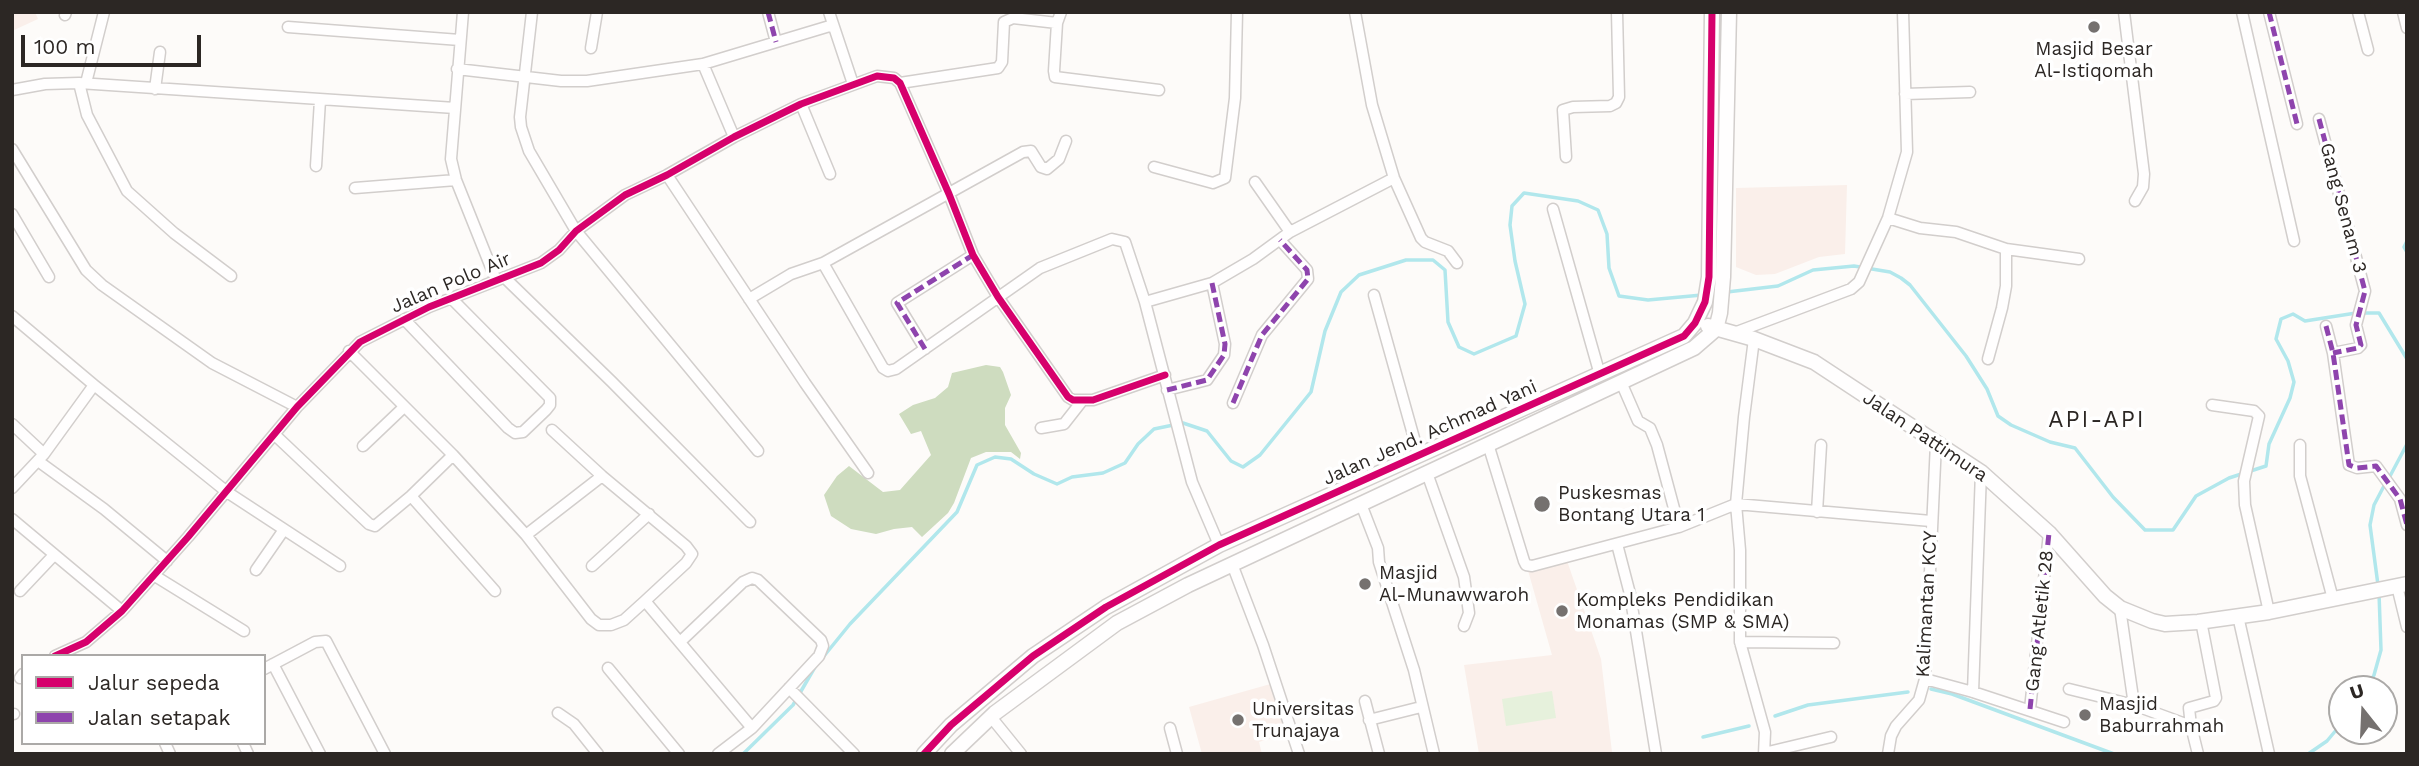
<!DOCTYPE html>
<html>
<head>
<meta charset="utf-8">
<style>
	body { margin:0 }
	#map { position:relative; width:2419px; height:766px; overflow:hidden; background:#fdfbf9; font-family:"Work Sans",sans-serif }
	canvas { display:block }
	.frame { position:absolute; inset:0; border:14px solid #2c2724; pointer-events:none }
	.legend { position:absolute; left:21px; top:654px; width:245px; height:91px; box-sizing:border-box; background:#fff; border:2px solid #aba9a7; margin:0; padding:9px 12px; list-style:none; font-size:21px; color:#2c2724 }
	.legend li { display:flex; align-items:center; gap:14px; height:35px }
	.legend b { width:35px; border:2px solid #aba9a7 }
	.north { position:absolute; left:2328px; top:675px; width:70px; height:70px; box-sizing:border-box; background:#fff; border:2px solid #aba9a7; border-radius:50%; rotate:342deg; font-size:19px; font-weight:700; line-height:28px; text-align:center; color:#2c2724 }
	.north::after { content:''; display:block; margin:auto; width:24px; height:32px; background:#75716f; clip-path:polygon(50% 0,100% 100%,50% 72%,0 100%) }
	.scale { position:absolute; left:21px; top:35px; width:180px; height:32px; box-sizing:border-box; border:4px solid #2c2724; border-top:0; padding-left:9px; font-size:21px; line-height:24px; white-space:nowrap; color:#2c2724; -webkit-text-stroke:5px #fff; paint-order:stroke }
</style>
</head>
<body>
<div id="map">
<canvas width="2419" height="766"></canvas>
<div class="frame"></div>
<ul class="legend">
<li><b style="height:9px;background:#d6006c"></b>Jalur sepeda</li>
<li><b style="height:9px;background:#8e44ad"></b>Jalan setapak</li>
</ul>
<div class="north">U</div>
<div class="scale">100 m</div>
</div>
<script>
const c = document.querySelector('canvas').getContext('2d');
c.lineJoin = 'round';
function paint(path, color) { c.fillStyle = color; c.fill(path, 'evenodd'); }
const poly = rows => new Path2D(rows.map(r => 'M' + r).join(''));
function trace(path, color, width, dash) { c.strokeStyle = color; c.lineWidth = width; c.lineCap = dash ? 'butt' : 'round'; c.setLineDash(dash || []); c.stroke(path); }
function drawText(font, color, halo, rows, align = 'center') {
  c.font = font + ' "Work Sans",sans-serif'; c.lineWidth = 7; c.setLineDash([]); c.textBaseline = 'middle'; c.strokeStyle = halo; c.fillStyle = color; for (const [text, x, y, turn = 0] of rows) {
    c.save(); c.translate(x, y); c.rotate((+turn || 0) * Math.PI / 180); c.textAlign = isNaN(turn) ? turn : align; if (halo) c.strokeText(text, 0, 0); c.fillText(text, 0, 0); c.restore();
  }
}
const built = poly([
	[12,12,35,12,38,19,12,31],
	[1847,185,1845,254,1819,257,1775,274,1756,275,1736,267,1736,188],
	[1565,555,1601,659,1612,752,1479,754,1464,665,1552,655,1527,567],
	[1274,683,1288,733,1259,742,1262,754,1202,754,1189,707]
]);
const green = poly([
	[1552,691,1556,718,1506,726,1502,699]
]);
const forest = poly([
	[986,365,1000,367,1003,372,1011,395,1005,408,1005,425,1021,453,1020,459,1011,452,986,452,971,458,954,503,948,513,922,537,912,527,894,529,876,534,851,529,831,516,824,495,837,476,849,466,883,492,900,490,931,455,921,431,911,434,899,414,913,405,935,398,948,387,952,373]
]);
const stream = poly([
	[2407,241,2404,247,2407,252],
	[1727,292,1778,286,1813,270,1854,266,1890,272,1901,278,1910,285,1966,356,1987,389,1998,416,2011,425,2050,442,2075,448,2113,497,2145,530,2173,530,2196,496,2229,478,2266,466,2269,444,2290,398,2294,382,2288,361,2276,339,2281,319,2293,314,2305,321,2356,313],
	[2363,313,2379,313,2407,359],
	[2389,478,2407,444],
	[2378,585,2370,525,2374,505,2385,484],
	[824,656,850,624,957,512,977,465,995,457,1011,459,1034,474,1057,484,1072,477,1103,473,1125,463,1138,444,1154,429,1183,423,1207,431,1231,461,1243,467,1260,455,1311,392,1325,331,1341,292,1359,275,1406,260,1433,260,1445,270,1448,322,1459,347,1474,354,1516,336,1525,304,1515,261,1510,225,1512,206,1524,193,1578,201,1598,210,1607,234,1609,268,1619,296,1648,300,1702,295],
	[1931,689,1952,694,2114,754],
	[2367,689,2374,675,2381,650,2379,593],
	[1775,716,1808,705,1908,692],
	[1703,737,1749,726],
	[743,754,793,705,815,667],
	[2308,754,2327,741,2342,723]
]);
const minor = poly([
	[463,12,451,159,456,180,496,280],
	[532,12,520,117,521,127,529,151,576,231,758,451],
	[768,12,776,42],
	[829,12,853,84],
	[1355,12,1372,105,1394,178,1421,238,1425,242,1448,251,1457,263],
	[2124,12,2144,174,2143,187,2135,201],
	[2242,12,2294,241],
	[2269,12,2297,124],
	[2358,12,2368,50],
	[2403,12,2407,28],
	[65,15,66,12],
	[1057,23,1054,71,1055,77,1159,90],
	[288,27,460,40],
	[591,48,597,12],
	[703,64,734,137],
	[457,69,561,81,587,81,703,64,833,25],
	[79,83,87,115,127,191,174,233,231,276],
	[86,83,104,12],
	[900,83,998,68,1002,62,1004,22,1013,18,1057,23,1061,12],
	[155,89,160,52],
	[12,90,45,84,79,83,455,108],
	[1905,94,1970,92],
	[801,104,830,174],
	[2319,119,2365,291,2356,325,2361,345,2358,348,2333,353],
	[12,149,86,270,102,285,212,363,297,407],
	[1566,157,1563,110,1573,107,1610,106,1616,103,1619,97,1617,12],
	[316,166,320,100],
	[1154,167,1213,183,1225,178,1235,98,1237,12],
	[667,175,805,383,868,473],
	[1255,182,1290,232],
	[355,188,456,180],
	[1553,209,1600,375],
	[12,214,49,277],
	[1888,218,1920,228,1956,232,2006,249,2079,259],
	[823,263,883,368,888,371,896,369,1040,268,1112,239,1125,242,1145,302,1192,482,1219,545],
	[504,277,612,382,750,522],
	[1374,295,1419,456],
	[749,299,791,274,823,263,1023,152,1031,151,1041,167,1047,169,1059,159,1066,141],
	[1145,302,1212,283,1253,259,1290,232,1394,178],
	[12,316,94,385,227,492,340,566],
	[404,319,508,428,515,433,523,432,546,410,550,405,550,398,451,298],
	[2326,326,2333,353,2349,465,2357,468,2376,466,2400,499,2407,525],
	[1734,333,1851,289,1859,282,1888,218,1907,152,1903,12],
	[1754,339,1744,417,1736,504,1740,550,1740,642,1765,732,1764,754],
	[925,349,897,303,973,255],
	[349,351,453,455,526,535,591,619,599,625,611,625,624,620,645,601,686,563,692,554,686,546,602,476,552,430],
	[1988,359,2002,308,2006,286,2006,249],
	[1621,382,1638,421,1650,428,1657,445,1679,527],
	[1167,390,1207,380,1224,355,1225,344,1212,283],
	[1233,403,1262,335,1308,279,1307,270,1280,240],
	[2212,405,2254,411,2259,416,2244,481,2245,505,2269,612],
	[12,424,44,454],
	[1041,428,1064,424,1082,401],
	[275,435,369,524,375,526,411,496,453,455],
	[1488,444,1524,561,1526,565,1532,566,1679,527,1736,504,1931,521],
	[2300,445,2300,476,2333,599],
	[363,446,404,407],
	[38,461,104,509,167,561],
	[1427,473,1464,577,1469,613,1464,626],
	[12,488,44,454,94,385],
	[411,496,495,591],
	[1361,504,1378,548,1379,562,1414,670,1434,754],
	[1817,512,1821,445],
	[12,519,122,611],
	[526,535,602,476],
	[1617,544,1630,594,1656,754],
	[1232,564,1263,645,1299,754],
	[592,566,649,514],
	[256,570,283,531],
	[155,576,244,631],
	[2397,586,2407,627],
	[20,591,54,555],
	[645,601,752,728,819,656,823,646,821,640,758,580,752,578,743,582,680,642],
	[2120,608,2134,705],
	[2238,616,2269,754],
	[1740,642,1834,643],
	[55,656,86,642,122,611,188,537,297,407,360,342,429,307,541,263,559,250,576,231,625,195,667,175,734,137,801,104,877,76,894,78,900,83,949,194,973,255,998,297,1068,397,1073,400,1093,400,1165,375],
	[273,664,320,754],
	[608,668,679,754],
	[264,669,315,642,326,641,385,754],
	[20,678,23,674],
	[1925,679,1973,692,2064,722],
	[789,688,854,754],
	[2069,689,2134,705,2191,726,2198,754],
	[1973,692,1981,472],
	[1365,701,1379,754],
	[2030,709,2049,533],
	[558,713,574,724,598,754],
	[12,714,14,714],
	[991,717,1021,754],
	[1369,720,1421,707],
	[2191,726,2189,708,2214,701,2216,698,2201,621],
	[1170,728,1177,754],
	[165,743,170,754],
	[243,743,248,754],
	[1764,753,1831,737],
	[718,754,752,728],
	[1888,754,1891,736,1896,726,1919,700,1925,679,1936,443]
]);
const tertiary = poly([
	[1708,326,1754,339,1814,362,1981,472,2049,533,2105,596,2120,608,2152,621,2165,624,2198,622,2269,612,2407,584],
	[924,754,951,725,1033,656,1106,607,1219,545,1684,336,1695,323,1705,302,1709,277,1712,12],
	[952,754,995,713,1117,623,1188,585,1694,348,1716,329,1720,313,1723,277,1729,12]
]);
const quiet = poly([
	[768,12,776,42],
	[2269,12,2297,124],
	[2319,119,2365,291,2356,325,2361,345,2358,348,2333,353],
	[2326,326,2333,353,2349,465,2357,468,2376,466,2400,499,2407,525],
	[925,349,897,303,973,255],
	[1167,390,1207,380,1224,355,1225,344,1212,283],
	[1233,403,1262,335,1308,279,1307,270,1280,240],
	[2030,709,2049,533]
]);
const cycleway = poly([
	[55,656,86,642,122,611,188,537,297,407,360,342,429,307,541,263,559,250,576,231,625,195,667,175,734,137,801,104,877,76,894,78,900,83,949,194,973,255,998,297,1068,397,1073,400,1093,400,1165,375],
	[924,754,951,725,1033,656,1106,607,1219,545,1684,336,1695,323,1705,302,1709,277,1712,12]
]);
const markers = [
	[2094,27,7,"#75716f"],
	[1542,504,9,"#75716f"],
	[1365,584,7,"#75716f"],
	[1562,611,7,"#75716f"],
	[2085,715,7,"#75716f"],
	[1238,720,7,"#75716f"]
];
const poiNames = [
	["Masjid Besar",2094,49,"center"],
	["Al-Istiqomah",2094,71,"center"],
	["Puskesmas",1558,493],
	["Bontang Utara 1",1558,515],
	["Masjid",1379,573],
	["Al-Munawwaroh",1379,595],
	["Kompleks Pendidikan",1576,600],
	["Monamas (SMP & SMA)",1576,622],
	["Masjid",2099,704],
	["Baburrahmah",2099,726],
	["Universitas",1252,709],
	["Trunajaya",1252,731]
];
const streetNames = [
	["Gang Senam 3",2343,208,75],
	["Jalan Polo Air",451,283,-23],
	["Jalan Jend. Achmad Yani",1430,433,-24],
	["Jalan Pattimura",1925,437,34],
	["Kalimantan KCY",1927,604,-87],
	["Gang Atletik 28",2040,621,-84]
];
const quarterNames = [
	["API-API",2097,420]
];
paint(built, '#faefea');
paint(green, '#e6f1dc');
paint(forest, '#cedcbf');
trace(stream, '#b1e7ec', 3.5);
trace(minor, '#d2cecc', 13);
trace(tertiary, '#d2cecc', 17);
trace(minor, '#fffefe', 10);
trace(tertiary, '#fffefe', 14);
trace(quiet, '#8e44ad', 5, [10, 5]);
trace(cycleway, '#d6006c', 7);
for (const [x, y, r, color] of markers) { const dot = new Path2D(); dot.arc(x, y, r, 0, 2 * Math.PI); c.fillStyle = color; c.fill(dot); trace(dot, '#fff', 2.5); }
drawText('19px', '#2c2724', '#fff', poiNames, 'left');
drawText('19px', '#2c2724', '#fff', streetNames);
c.letterSpacing = '2px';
drawText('23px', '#2c2724', '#fff', quarterNames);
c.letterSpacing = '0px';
</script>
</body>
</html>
